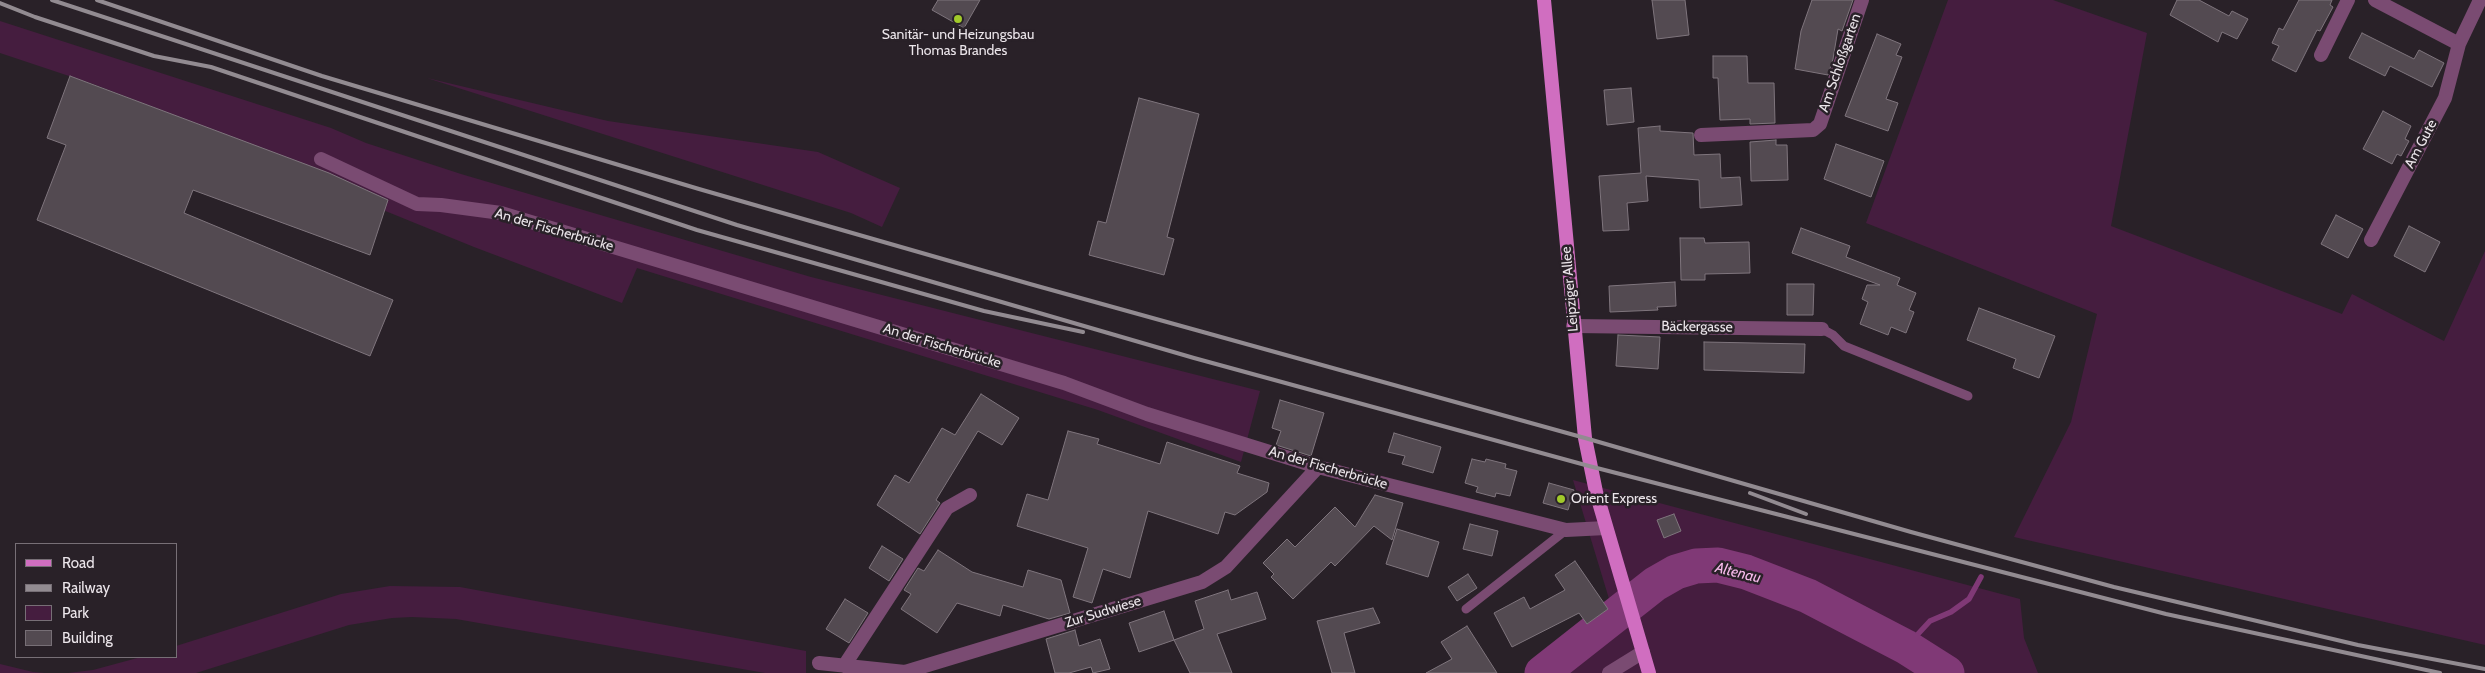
<!DOCTYPE html>
<html>
<head>
<meta charset="utf-8">
<style>
	body { margin:0 }
	#map { position:relative; width:2485px; height:673px; overflow:hidden; background:#292128; font-family:Cabin,sans-serif }
	canvas { display:block }
	.legend { position:absolute; left:15px; top:543px; width:162px; height:115px; box-sizing:border-box; background:#292128; border:1px solid #776f76; margin:0; padding:6px 9px; list-style:none; font-size:15px; color:#ebe5ea }
	.legend li { display:flex; align-items:center; gap:10px; height:25px }
	.legend b { width:25px; border:1px solid #776f76 }
</style>
</head>
<body>
<div id="map">
<canvas width="2485" height="673"></canvas>
<ul class="legend">
<li><b style="height:6px;background:#d06ec0"></b>Road</li>
<li><b style="height:6px;background:#928b91"></b>Railway</li>
<li><b style="height:14px;background:#451d3f"></b>Park</li>
<li><b style="height:14px;background:#534a51"></b>Building</li>
</ul>
</div>
<script>
const c = document.querySelector('canvas').getContext('2d');
c.lineJoin = 'round';
function paint(path, color) { c.fillStyle = color; c.fill(path, 'evenodd'); }
const poly = rows => new Path2D(rows.map(r => 'M' + r).join(''));
function trace(path, color, width, dash) { c.strokeStyle = color; c.lineWidth = width; c.lineCap = dash ? 'butt' : 'round'; c.setLineDash(dash || []); c.stroke(path); }
function drawText(font, color, halo, rows, align = 'center') {
  c.font = font + ' Cabin,sans-serif'; c.lineWidth = 5; c.setLineDash([]); c.textBaseline = 'middle'; c.strokeStyle = halo; c.fillStyle = color; for (const [text, x, y, turn = 0] of rows) {
    c.save(); c.translate(x, y); c.rotate((+turn || 0) * Math.PI / 180); c.textAlign = isNaN(turn) ? turn : align; if (halo) c.strokeText(text, 0, 0); c.fillText(text, 0, 0); c.restore();
  }
}
const green = poly([
	[1948,0,2053,0,2147,33,2111,226,2342,314,2352,294,2444,341,2485,251,2485,645,2014,537,2071,422,2097,314,1866,223],
	[0,21,331,128,366,143,461,174,811,277,1260,391,1241,462,1098,410,637,268,622,303,474,247,378,208,317,170,93,84,0,53],
	[427,78,608,121,818,152,900,188,882,227,851,213],
	[1573,480,2020,599,2024,638,2038,673,1529,673,1613,612],
	[390,586,460,587,806,651,806,673,765,673,456,619,412,617,392,618,349,625,196,673,68,673,93,670,141,657,176,657,176,646,341,594],
	[0,664,33,672,45,673,0,673]
]);
const stream = poly([
	[1906,647,1930,621,1951,612,1969,599,1981,577]
]);
const river = poly([
	[1542,673,1655,584,1676,572,1696,566,1718,565,1746,572,1808,596,1906,647,1947,673]
]);
const building = poly([
	[938,0,980,0,964,28,932,10,938,0],
	[1652,0,1685,0,1689,35,1657,39,1652,0],
	[1812,0,1853,0,1842,31,1838,29,1833,59,1828,75,1795,69,1801,31,1812,0],
	[2177,0,2199,0,2229,16,2232,11,2248,19,2237,39,2222,32,2218,42,2170,15,2177,0],
	[2299,0,2332,0,2330,5,2333,7,2320,31,2317,30,2296,72,2272,60,2279,46,2272,43,2279,28,2283,30,2299,0],
	[2362,33,2414,59,2419,50,2444,63,2432,87,2390,66,2385,76,2349,58,2362,33],
	[1877,34,1901,44,1896,55,1902,57,1886,99,1898,103,1888,131,1845,116,1877,34],
	[1713,56,1747,56,1748,83,1774,83,1775,123,1750,124,1750,119,1720,120,1718,78,1713,78,1713,56],
	[70,76,329,173,388,200,370,255,193,190,184,213,393,300,370,356,37,220,66,145,47,138,70,76],
	[1631,88,1634,122,1607,125,1604,90,1631,88],
	[1139,98,1199,114,1167,237,1174,239,1164,275,1089,255,1098,221,1106,223,1139,98],
	[2383,111,2411,126,2405,139,2409,141,2401,156,2397,154,2392,164,2363,149,2383,111],
	[1660,126,1660,131,1693,133,1694,155,1720,154,1721,178,1740,177,1742,205,1700,208,1699,180,1646,176,1648,201,1627,203,1629,230,1603,231,1599,176,1641,173,1638,128,1660,126],
	[1776,140,1776,145,1787,145,1788,180,1751,181,1750,142,1776,140],
	[1836,144,1884,161,1871,197,1824,179,1836,144],
	[2336,215,2363,229,2348,258,2321,244,2336,215],
	[2409,226,2440,242,2425,272,2394,256,2409,226],
	[1801,228,1850,246,1846,257,1900,278,1897,285,1916,293,1909,310,1914,312,1906,333,1891,327,1888,335,1860,324,1868,302,1862,299,1867,285,1880,285,1792,253,1801,228],
	[1680,238,1704,238,1705,243,1749,242,1750,273,1705,274,1705,280,1681,280,1680,238],
	[1675,282,1676,306,1657,307,1658,310,1610,312,1609,286,1675,282],
	[1787,284,1814,284,1813,315,1787,315,1787,284],
	[1979,308,2055,336,2039,378,2013,368,2016,359,1967,340,1979,308],
	[1618,335,1660,337,1658,369,1616,366,1618,335],
	[1704,342,1805,344,1804,373,1704,370,1704,342],
	[981,394,1019,418,1002,445,978,431,936,500,940,503,920,534,877,505,895,475,909,483,942,428,955,435,981,394],
	[1280,400,1324,413,1311,456,1276,445,1281,431,1272,428,1280,400],
	[1068,431,1099,439,1097,444,1160,464,1167,442,1240,466,1237,473,1269,483,1267,492,1235,515,1225,512,1218,534,1148,511,1130,578,1103,569,1092,603,1073,597,1088,548,1017,526,1027,494,1048,500,1068,431],
	[1394,433,1441,447,1433,473,1402,464,1405,456,1388,452,1394,433],
	[1472,459,1485,462,1486,459,1506,464,1505,468,1517,471,1510,496,1496,493,1495,497,1476,492,1478,487,1465,483,1472,459],
	[1549,483,1574,490,1568,510,1543,503,1549,483],
	[1375,495,1403,503,1392,540,1374,526,1335,566,1331,562,1293,599,1271,577,1274,574,1263,563,1287,539,1295,547,1335,507,1355,527,1375,495],
	[1674,514,1681,531,1664,538,1657,520,1674,514],
	[1470,524,1498,531,1492,556,1463,549,1470,524],
	[1397,529,1439,542,1428,577,1386,564,1397,529],
	[882,546,903,559,889,581,869,568,882,546],
	[938,550,972,572,1023,587,1028,570,1061,580,1070,613,1049,619,1003,605,1000,616,957,603,937,633,901,609,911,594,904,590,918,568,924,571,938,550],
	[1575,561,1608,609,1587,624,1579,613,1512,647,1494,613,1524,597,1530,609,1565,590,1555,575,1575,561],
	[1468,574,1477,588,1457,601,1448,587,1468,574],
	[1228,590,1231,600,1257,592,1266,619,1217,634,1232,673,1190,673,1174,640,1204,629,1195,601,1228,590],
	[845,599,868,613,849,643,826,629,845,599],
	[1373,608,1380,623,1344,633,1355,673,1332,673,1317,621,1373,608],
	[1164,611,1174,640,1139,652,1129,623,1164,611],
	[1467,626,1497,673,1426,673,1452,659,1441,642,1467,626],
	[1075,630,1079,646,1100,639,1110,669,1093,673,1091,667,1069,673,1055,673,1046,639,1075,630]
]);
const service = poly([
	[1822,329,1833,335,1844,346,1968,396],
	[1466,609,1566,530]
]);
const minor = poly([
	[2375,0,2459,44],
	[2321,55,2348,0],
	[1701,135,1813,130,1820,124,1862,0],
	[321,159,417,204,441,205,501,213,1064,383,1147,414,1318,467,1566,530,1606,528],
	[2371,240,2445,98,2459,44,2480,0],
	[1573,326,1822,329],
	[819,663,905,672,1202,582,1226,567,1318,467],
	[844,666,947,508,970,495]
]);
const tertiary = poly([
	[1609,673,1643,652]
]);
const primary = poly([
	[1544,0,1585,438,1596,492,1649,673]
]);
const rail = poly([
	[52,0,737,225,1194,358,1589,466,2166,614,2440,673],
	[97,0,322,76,699,189,1030,284,1585,438,1911,532,2114,587,2358,645,2485,669],
	[0,3,35,17,154,56,211,67,697,230,984,311,1083,332],
	[1750,493,1806,514]
]);
const markers = [
	[958,19,5,"#a1c92a"],
	[1561,499,5,"#a1c92a"]
];
const poiNames = [
	["Sanitär- und Heizungsbau",958,35],
	["Thomas Brandes",958,51],
	["Orient Express",1571,499,"left"]
];
const streetNames = [
	["Am Schloßgarten",1840,63,-71],
	["Am Gute",2421,144,-62],
	["An der Fischerbrücke",554,230,16],
	["Leipziger Allee",1570,289,-95],
	["Bäckergasse",1697,327,1],
	["An der Fischerbrücke",942,346,17],
	["An der Fischerbrücke",1328,468,16],
	["Zur Sudwiese",1103,612,-17]
];
const waterNames = [
	["Altenau",1738,573,14]
];
paint(green, '#451d3f');
trace(stream, '#803976', 5.5);
trace(river, '#803976', 35);
paint(building, '#534a51');
trace(building, '#7f757d', 1);
trace(service, '#7a4b72', 9);
trace(minor, '#7a4b72', 14);
trace(tertiary, '#7a4b72', 14);
trace(primary, '#d06ec0', 14);
trace(rail, '#928b91', 4);
for (const [x, y, r, color] of markers) { const dot = new Path2D(); dot.arc(x, y, r, 0, 2 * Math.PI); c.fillStyle = color; c.fill(dot); trace(dot, '#292128', 2); }
drawText('14px', '#ebe5ea', '#292128', poiNames);
drawText('14px', '#ebe5ea', '#292128', streetNames);
drawText('italic 15px', '#f5b8e9', '#292128', waterNames);
</script>
</body>
</html>
